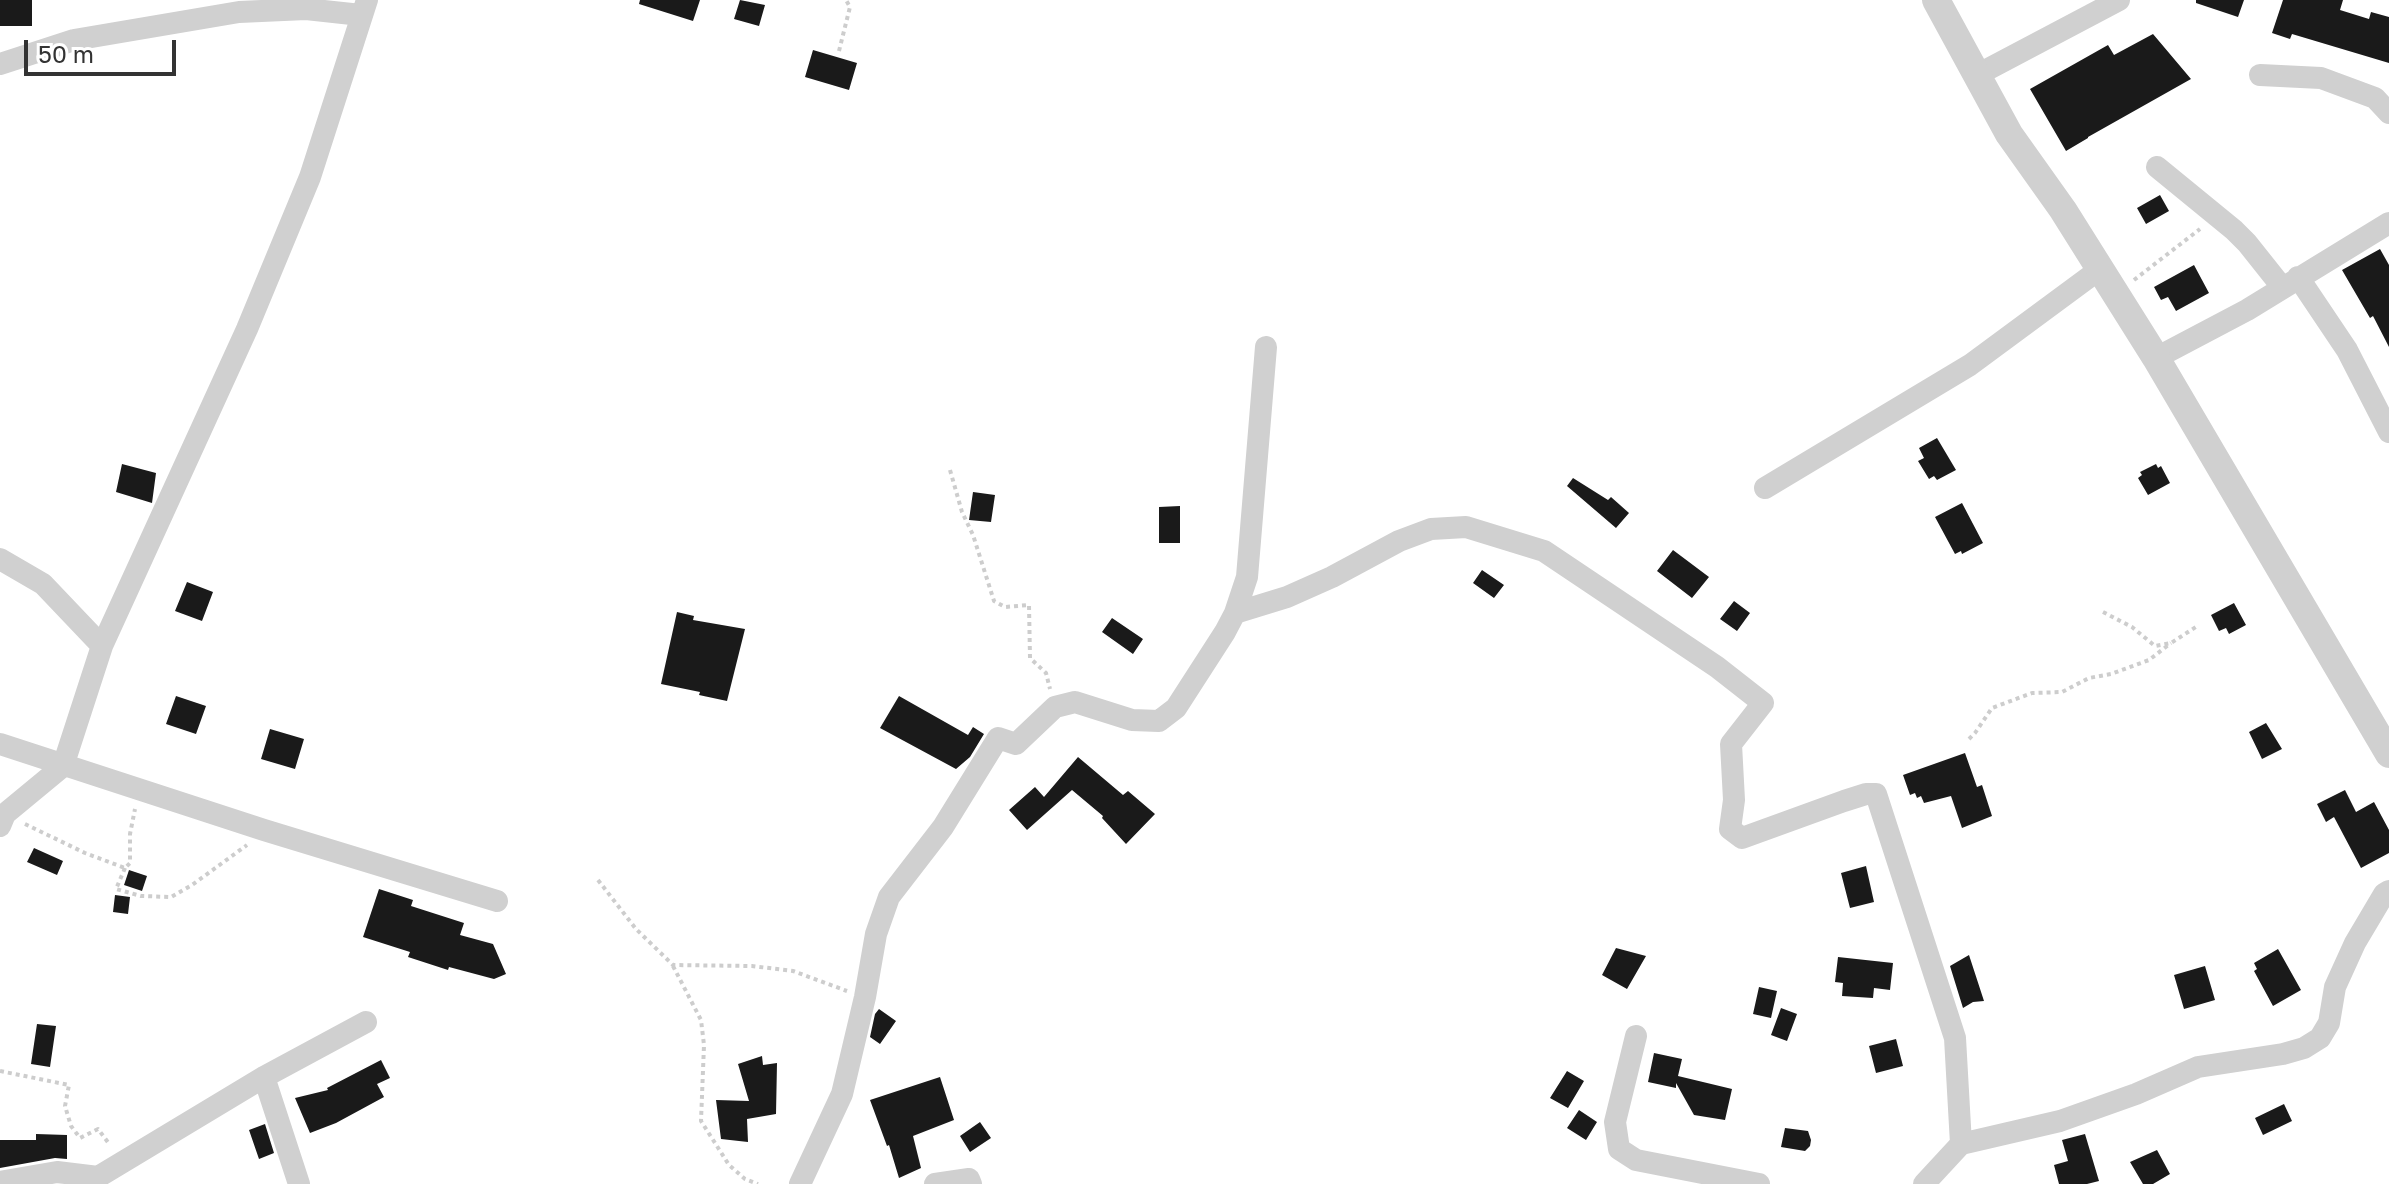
<!DOCTYPE html>
<html>
<head>
<meta charset="utf-8">
<style>
	body { margin:0 }
	#map { position:relative; width:2389px; height:1184px; overflow:hidden; background:#fff; font-family:"Golos Text",sans-serif }
	canvas { display:block }
	.scale { position:absolute; left:24px; top:40px; width:152px; height:36px; box-sizing:border-box; border:4px solid #333; border-top:0; padding-left:10px; font-size:24px; line-height:28px; white-space:nowrap; color:#333; -webkit-text-stroke:6px #fff; paint-order:stroke }
</style>
</head>
<body>
<div id="map">
<canvas width="2389" height="1184"></canvas>
<div class="scale">50 m</div>
</div>
<script>
const c = document.querySelector('canvas').getContext('2d');
c.lineJoin = 'round';
function paint(path, color) { c.fillStyle = color; c.fill(path, 'evenodd'); }
const poly = rows => new Path2D(rows.map(r => 'M' + r).join(''));
function trace(path, color, width, dash) { c.strokeStyle = color; c.lineWidth = width; c.lineCap = dash ? 'butt' : 'round'; c.setLineDash(dash || []); c.stroke(path); }
const building = poly([
	[0,0,32,0,32,26,0,26],
	[640,0,700,0,693,21,639,4],
	[740,0,765,5,759,26,734,19],
	[2196,0,2244,0,2238,17,2196,3],
	[2283,0,2343,0,2340,10,2369,19,2371,12,2389,17,2389,63,2292,34,2290,39,2272,33],
	[2153,34,2191,79,2088,137,2088,138,2066,151,2030,89,2108,45,2114,55],
	[813,50,857,63,849,90,805,77],
	[2160,195,2169,211,2146,224,2137,208],
	[2380,249,2389,265,2389,347,2373,316,2370,318,2342,270],
	[2194,265,2209,293,2176,311,2168,297,2161,300,2154,287],
	[1937,438,1956,470,1937,480,1934,476,1929,479,1918,461,1924,458,1919,448],
	[122,464,156,473,152,503,116,492],
	[2156,464,2158,468,2161,466,2170,483,2148,495,2138,478,2142,475,2140,472],
	[1573,478,1608,500,1611,497,1629,513,1616,528,1567,486],
	[973,492,995,495,991,522,969,520],
	[1962,503,1983,543,1962,554,1961,551,1955,554,1935,517],
	[1180,506,1180,543,1159,543,1159,507],
	[1673,550,1709,577,1692,598,1657,571],
	[1482,570,1504,585,1494,598,1473,583],
	[187,582,213,592,202,621,175,611],
	[1734,601,1750,613,1737,631,1720,619],
	[2234,603,2246,625,2229,634,2226,628,2219,631,2211,615],
	[677,612,694,616,693,620,745,629,727,701,699,695,700,692,661,684],
	[1112,618,1143,639,1133,654,1102,632],
	[176,696,206,706,196,734,166,724],
	[899,696,968,735,973,727,984,734,970,757,956,769,880,728],
	[2266,723,2282,749,2262,759,2249,732],
	[270,729,304,739,295,769,261,759],
	[1965,753,1977,787,1982,785,1992,816,1962,828,1951,796,1924,803,1921,796,1917,798,1915,793,1910,795,1903,775],
	[1078,757,1123,795,1128,791,1155,814,1126,844,1102,818,1103,816,1072,790,1027,830,1009,810,1035,787,1044,797],
	[2345,790,2356,812,2374,802,2389,830,2389,853,2361,868,2334,817,2326,822,2317,804],
	[34,848,63,861,57,875,27,862],
	[1866,866,1874,902,1850,908,1841,873],
	[129,870,147,876,142,891,124,885],
	[379,889,413,900,411,906,464,923,460,935,493,944,506,974,494,979,449,967,448,970,408,957,410,952,363,937],
	[115,895,130,897,128,914,113,912],
	[1616,948,1646,956,1627,989,1602,975],
	[2278,949,2301,990,2273,1006,2254,971,2257,969,2254,963],
	[1969,955,1984,1001,1973,1002,1963,1008,1950,966],
	[1838,957,1893,963,1890,990,1874,988,1873,998,1842,996,1843,983,1835,982],
	[2205,966,2215,1000,2184,1009,2174,975],
	[1759,987,1777,991,1771,1018,1753,1014],
	[1781,1008,1797,1014,1787,1041,1771,1035],
	[879,1009,896,1021,880,1044,870,1037,875,1014],
	[37,1024,56,1026,50,1067,31,1064],
	[1896,1039,1903,1066,1876,1073,1869,1046],
	[1654,1053,1682,1059,1678,1076,1732,1089,1725,1120,1694,1115,1676,1083,1676,1088,1648,1082],
	[762,1056,763,1065,777,1063,776,1114,747,1119,748,1142,721,1139,716,1100,749,1101,738,1064],
	[381,1060,390,1078,377,1084,384,1097,336,1123,310,1133,295,1098,328,1090,327,1088],
	[1567,1071,1584,1081,1568,1108,1550,1098],
	[940,1077,954,1120,913,1136,921,1168,899,1178,889,1145,887,1146,870,1100],
	[2284,1104,2292,1121,2263,1135,2255,1118],
	[1579,1110,1597,1122,1586,1140,1567,1128],
	[980,1122,991,1138,970,1152,960,1136],
	[265,1124,274,1153,259,1159,249,1130],
	[1785,1128,1808,1131,1811,1140,1810,1146,1805,1151,1781,1147],
	[36,1134,67,1135,67,1159,55,1158,0,1168,0,1140,36,1140],
	[2085,1134,2099,1181,2087,1184,2059,1184,2054,1165,2068,1161,2062,1140],
	[2157,1150,2170,1174,2153,1184,2143,1184,2130,1162]
]);
const path = poly([
	[839,51,850,7,846,0],
	[2134,280,2200,229],
	[950,470,962,512,973,535,994,601,1005,607,1029,605,1030,658,1046,673,1050,689],
	[2103,612,2132,627,2155,646,2171,643,2199,625],
	[1969,739,1975,733,1992,708,2032,693,2062,692,2089,678,2111,674,2149,660,2171,643],
	[25,824,85,853,125,868,130,863,130,834,135,809],
	[125,868,116,889,141,896,171,897,192,885,247,845],
	[598,880,636,929,673,965,752,966,793,971,847,991],
	[673,966,701,1020,704,1045,701,1121,729,1165,745,1179,758,1184],
	[0,1071,69,1085,65,1106,71,1126,80,1138,98,1129,110,1145]
]);
const minor = poly([
	[0,64,74,40,239,12,306,9,361,15],
	[1977,75,2119,0],
	[2260,75,2321,78,2375,98,2389,113],
	[2157,167,2234,230,2247,243,2282,287],
	[2298,277,2347,350,2389,432],
	[2156,358,2247,310,2389,223],
	[1765,488,1970,365,2100,269],
	[0,559,43,584,102,646],
	[1235,613,1287,597,1332,577,1399,541,1431,529,1466,527,1544,551,1717,667,1763,703,1731,744,1734,800,1730,829,1742,838,1844,801,1866,794,1876,794,1955,1038,1961,1144],
	[0,744,264,830,497,901],
	[0,826,5,814,63,766,102,646,247,329,310,177,367,0],
	[1636,1036,1615,1122,1619,1149,1636,1160,1759,1184],
	[264,1077,299,1184],
	[0,1182,57,1172,98,1177,264,1077,366,1022],
	[800,1184,842,1094,865,997,876,934,889,897,943,827,998,738,1016,744,1055,707,1075,702,1132,720,1159,721,1176,708,1225,632,1235,613,1247,577,1266,347],
	[935,1184,969,1179,971,1184],
	[1924,1184,1961,1144,2060,1121,2136,1094,2198,1067,2283,1054,2304,1048,2320,1038,2329,1023,2335,987,2355,943,2384,894,2389,891]
]);
const tertiary = poly([
	[1936,0,2009,134,2063,210,2156,358,2389,754]
]);
paint(building, '#1a1a1a');
trace(path, '#cdcdcd', 4, [4, 4]);
trace(minor, '#d0d0d0', 22);
trace(tertiary, '#d0d0d0', 28);
</script>
</body>
</html>
